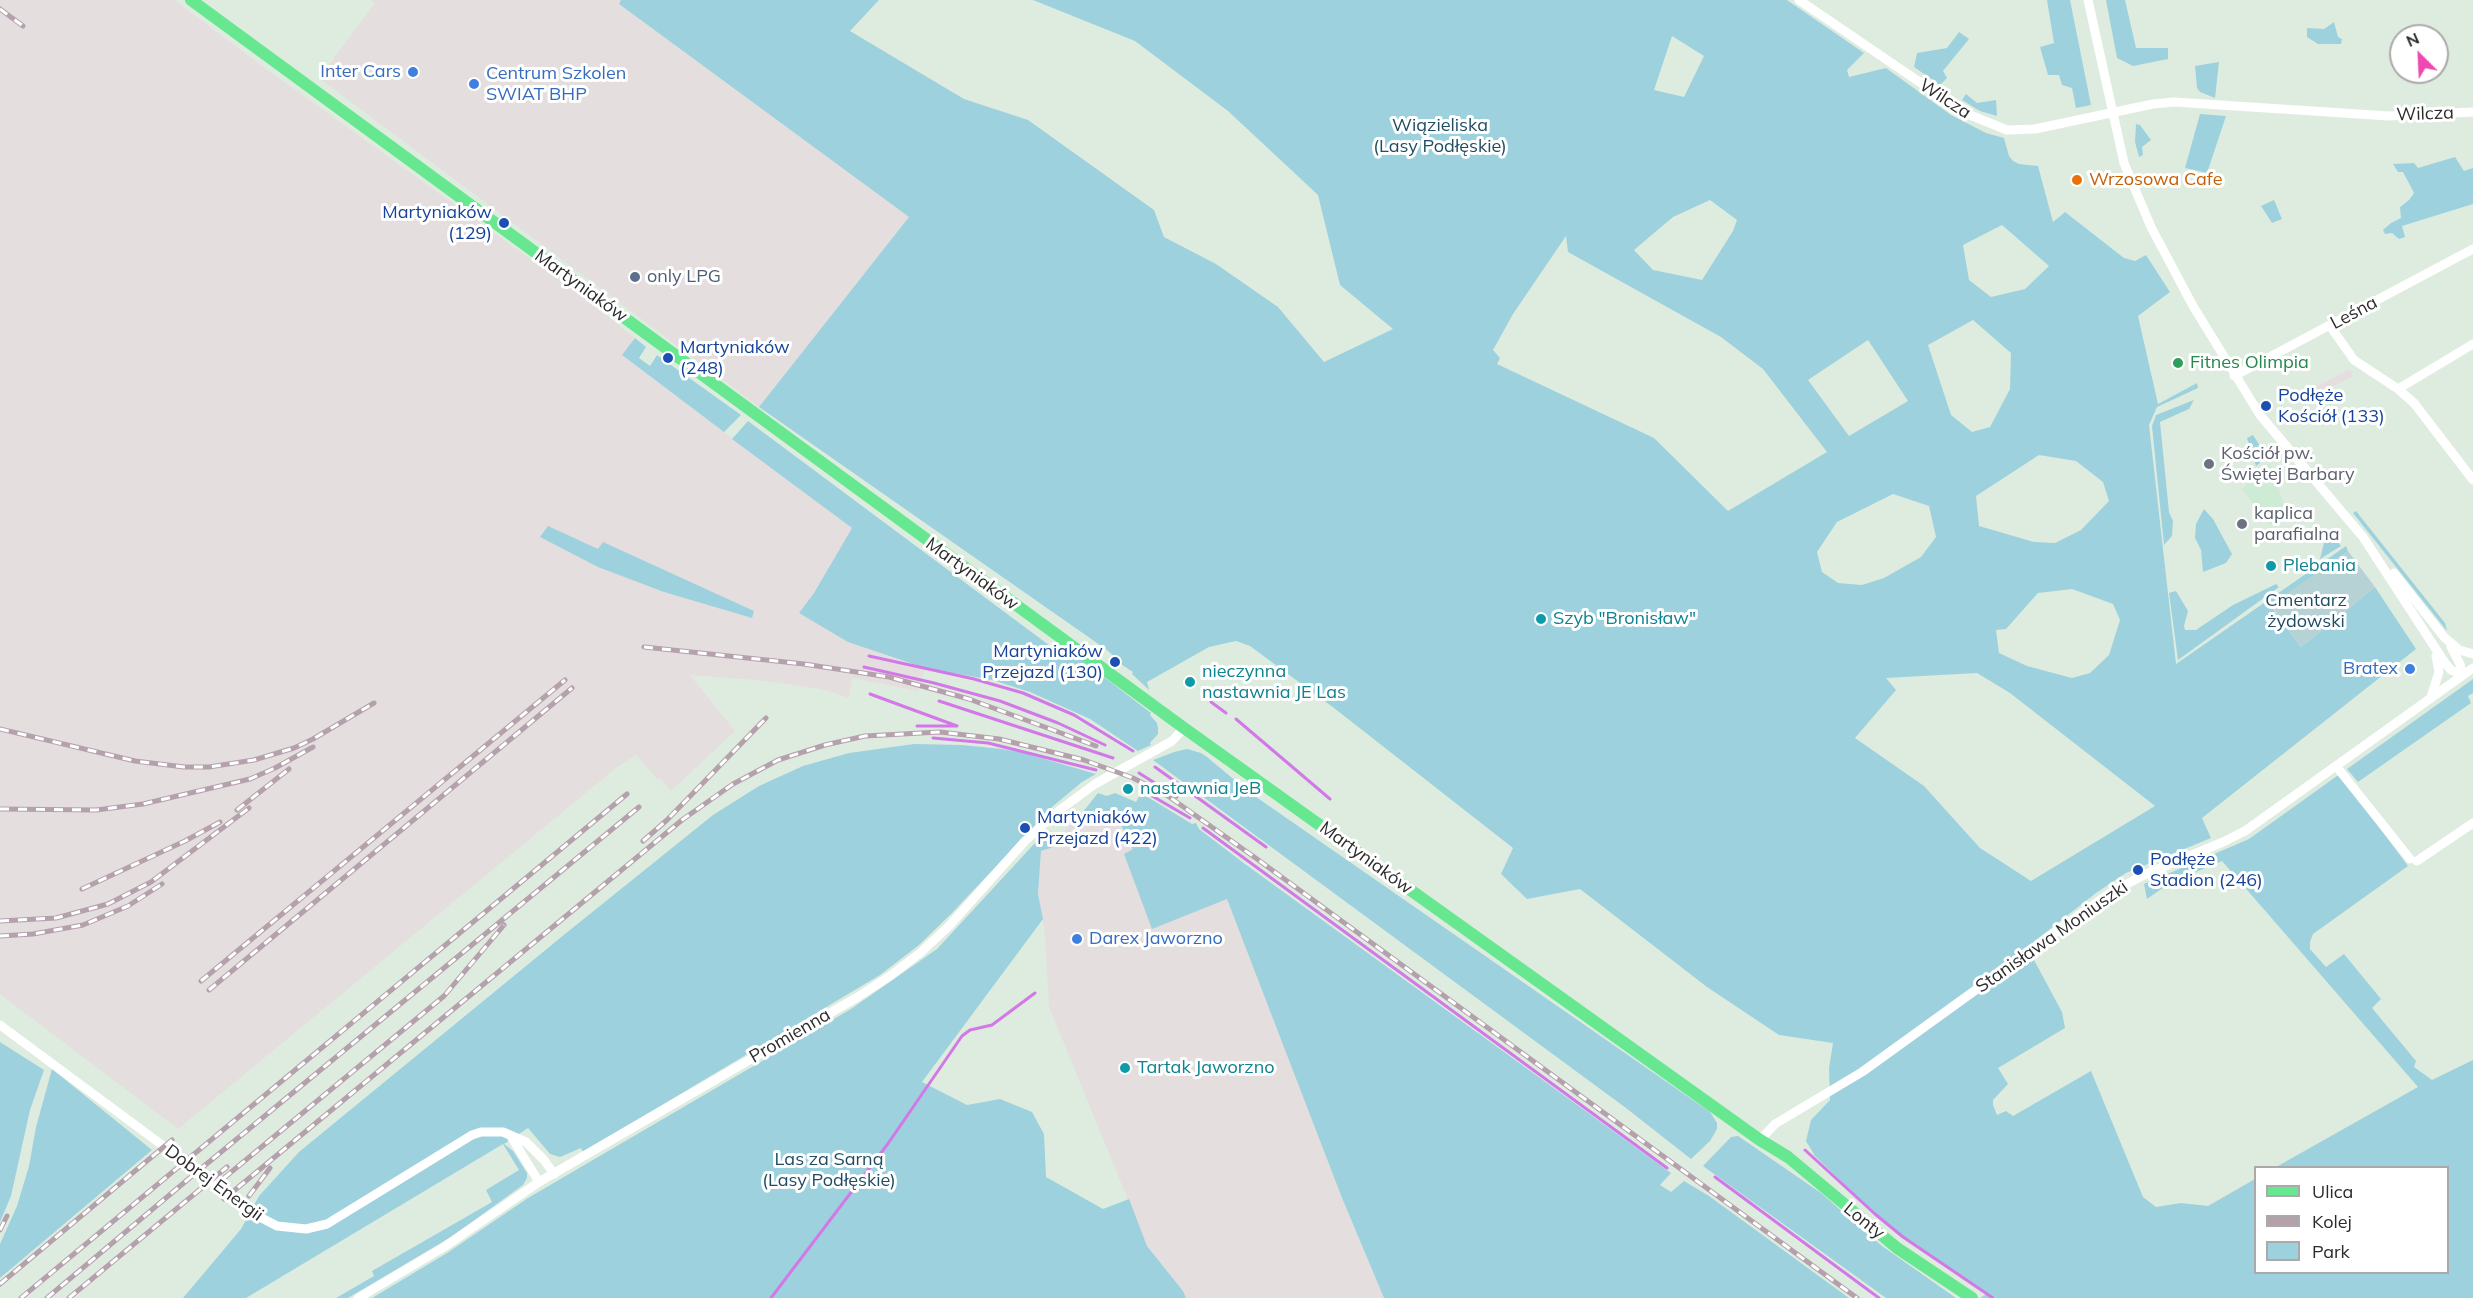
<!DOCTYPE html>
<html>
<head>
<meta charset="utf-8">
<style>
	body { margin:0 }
	#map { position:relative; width:2473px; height:1298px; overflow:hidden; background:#deecdf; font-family:Mulish,sans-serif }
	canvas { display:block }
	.legend { position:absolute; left:2254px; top:1166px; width:195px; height:108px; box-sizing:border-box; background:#fff; border:2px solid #aaa; margin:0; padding:8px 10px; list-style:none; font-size:18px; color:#2b2b2b }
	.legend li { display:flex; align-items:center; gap:12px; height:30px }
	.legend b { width:30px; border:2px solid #aaa }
	.north { position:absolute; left:2389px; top:24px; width:60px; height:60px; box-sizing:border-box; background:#fff; border:2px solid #aaa; border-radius:50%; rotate:336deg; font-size:16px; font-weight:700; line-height:24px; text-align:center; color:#2b2b2b }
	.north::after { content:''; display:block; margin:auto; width:21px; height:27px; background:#ee48b1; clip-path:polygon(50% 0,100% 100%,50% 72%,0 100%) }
</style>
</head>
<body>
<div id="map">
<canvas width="2473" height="1298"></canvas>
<ul class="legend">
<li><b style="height:8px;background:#67e790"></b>Ulica</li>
<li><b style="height:8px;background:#b4a1ac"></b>Kolej</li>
<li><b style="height:16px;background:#9ed1de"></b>Park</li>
</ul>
<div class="north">N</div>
</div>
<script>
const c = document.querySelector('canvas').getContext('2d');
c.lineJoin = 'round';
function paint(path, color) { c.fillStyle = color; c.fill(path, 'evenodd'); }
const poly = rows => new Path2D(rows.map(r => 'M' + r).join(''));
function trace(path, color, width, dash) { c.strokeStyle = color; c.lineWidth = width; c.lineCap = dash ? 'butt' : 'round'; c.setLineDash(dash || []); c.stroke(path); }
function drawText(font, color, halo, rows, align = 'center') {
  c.font = font + ' Mulish,sans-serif'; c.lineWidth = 6; c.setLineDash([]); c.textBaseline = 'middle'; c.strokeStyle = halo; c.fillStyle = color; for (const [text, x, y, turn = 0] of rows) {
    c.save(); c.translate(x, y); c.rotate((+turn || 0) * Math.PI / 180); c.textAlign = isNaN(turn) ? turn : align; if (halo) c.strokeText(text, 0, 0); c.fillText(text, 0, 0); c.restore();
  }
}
const industrial = poly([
	[0,0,174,0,265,68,579,294,635,338,623,356,852,528,814,593,799,613,883,654,925,668,918,691,852,678,849,698,821,689,756,680,690,675,735,731,671,791,661,779,657,779,636,755,616,768,178,1129,0,994],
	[371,0,621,0,619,4,909,217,759,407,319,78,375,3],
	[2350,369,2353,376,2296,406,2293,399],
	[1114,812,1179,829,1196,823,1260,980,1342,1198,1384,1298,1186,1298,1183,1291,1147,1246,1049,1007,1045,934,1038,894,1041,851,1059,846,1066,828,1076,822]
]);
const education = poly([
	[2270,463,2287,513,2270,525,2242,489]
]);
const green = poly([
	[621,0,879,0,850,31,964,99,1028,120,1154,210,1164,237,1216,264,1278,307,1324,362,1393,329,1340,285,1318,195,1228,111,1135,41,1033,0,1787,0,1864,53,1847,70,1849,77,1886,68,1951,115,1986,133,2004,138,2009,156,2013,161,2019,164,2038,166,2053,222,2065,212,2124,258,2135,261,2146,255,2170,292,2138,316,2158,404,2197,383,2198,388,2157,407,2149,425,2176,664,2346,546,2348,551,2271,606,2301,647,2375,587,2416,649,2202,818,2211,838,2126,873,2096,893,2027,947,2062,1012,2065,1028,1998,1068,2008,1084,1993,1100,1993,1105,1997,1115,2006,1111,2013,1116,2091,1071,2143,1197,2156,1207,2181,1203,2208,1206,2255,1179,2256,1272,2448,1272,2448,1168,2276,1167,2418,1087,2222,861,2170,883,2147,899,2144,884,2249,839,2337,776,2341,776,2408,866,2313,934,2310,942,2310,949,2326,967,2344,954,2381,999,2372,1008,2416,1061,2414,1067,2432,1080,2473,1060,2473,1298,1980,1298,1986,1294,1903,1237,1875,1214,1815,1156,1806,1141,1811,1120,1830,1100,1829,1068,1833,1043,1779,1035,1707,987,1580,889,1527,899,1501,874,1513,848,1334,708,1250,646,1236,641,1209,647,1147,682,1149,690,1132,674,1133,672,1113,659,1118,660,1107,650,759,407,909,217,619,4],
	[1672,36,1704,56,1684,97,1654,90],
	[1710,200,1737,220,1733,231,1702,280,1653,270,1634,250,1673,217],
	[2002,225,2049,266,2025,289,1991,297,1969,280,1963,245],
	[1566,236,1568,252,1721,337,1763,369,1827,452,1728,511,1654,438,1497,364,1500,358,1493,350,1513,314],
	[1973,320,2011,353,2010,389,1990,427,1972,432,1951,415,1928,345],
	[1868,340,1908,401,1849,436,1808,380],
	[2039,455,2076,461,2103,482,2109,501,2081,530,2055,543,2034,542,1979,526,1976,496],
	[1893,494,1929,506,1936,537,1921,557,1884,578,1862,585,1838,583,1822,572,1817,552,1837,522],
	[2072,589,2113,604,2120,620,2109,655,2090,673,2072,678,2027,666,1999,653,1996,630,2006,629,2038,593],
	[1977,673,2010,693,2155,806,2031,881,1980,848,1924,786,1855,738,1896,690,1886,678],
	[2047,0,2070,0,2091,105,2076,108,2072,88,2062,85,2059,75,2048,75,2040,47,2054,43],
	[2106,0,2125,0,2136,48,2168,48,2168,59,2133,66,2117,58],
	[2334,22,2338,37,2342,39,2341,44,2318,44,2307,37,2307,28,2324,29],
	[1959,32,1969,39,1943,71,1947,78,1940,85,1914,67,1917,53,1947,48],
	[2219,62,2215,98,2200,92,2197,88,2195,66],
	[1966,94,1977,103,1996,100,1997,116,1980,111,1962,100],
	[2200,114,2226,116,2207,173,2185,168],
	[2136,124,2140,125,2151,140,2142,147,2143,155,2139,157,2135,142],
	[2455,157,2464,171,2473,168,2473,204,2402,226,2405,237,2399,239,2392,233,2385,234,2383,230,2391,223,2401,218,2400,207,2409,200,2414,193,2403,172,2398,172,2393,164,2414,163,2418,168],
	[2274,200,2282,219,2272,223,2261,206],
	[635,338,646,347,639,358,650,366,657,355,741,415,724,432,622,355],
	[2194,400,2189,409,2160,422,2169,512,2173,521,2172,536,2164,545,2152,426,2156,415],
	[748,421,1065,657,1070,651,1151,713,1150,715,1157,723,1158,728,1158,734,1150,743,1151,745,1138,751,1090,719,1030,692,992,680,925,668,848,642,799,613,814,593,852,528,732,439],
	[2253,435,2266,455,2261,458,2260,463,2256,466,2247,438],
	[2204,509,2213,519,2232,554,2226,563,2203,572,2201,550,2195,538,2196,524],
	[2356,511,2445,623,2447,631,2353,513],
	[548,526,598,549,603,542,754,611,752,618,664,592,598,567,540,537],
	[2330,533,2341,546,2320,559,2326,535],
	[2276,584,2279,587,2178,660,2169,593,2176,591,2188,611,2184,626,2185,630,2196,630,2233,605],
	[2473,679,2473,693,2468,696,2471,703,2358,782,2347,769],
	[914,744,962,745,1002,749,1024,753,1096,774,1082,782,1052,807,951,914,919,945,880,975,583,1152,581,1148,560,1157,550,1154,528,1128,504,1144,513,1151,527,1173,527,1178,523,1185,451,1237,348,1298,336,1298,374,1276,372,1271,492,1202,486,1190,519,1170,503,1144,246,1298,183,1298,241,1229,259,1196,299,1152,565,934,713,815,759,786,803,766,849,753],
	[1187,749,1201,753,1207,757,1249,792,1710,1112,1717,1123,1717,1129,1710,1141,1691,1159,1626,1108,1153,760,1174,752],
	[1098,793,1107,796,1115,793,1136,802,1141,793,1192,824,1196,823,1199,829,1245,864,1671,1173,1660,1185,1671,1192,1684,1181,1709,1196,1849,1298,1384,1298,1342,1198,1227,899,1152,929,1124,854,1133,849,1115,813,1076,822,1080,813,1082,813],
	[1047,830,1056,834,1057,846,1041,851,1038,894,1043,919,922,1082,967,1105,1000,1099,1032,1112,1044,1134,1046,1177,1103,1209,1129,1199,1147,1246,1183,1291,1186,1298,372,1298,447,1253,528,1198,851,1009,937,949],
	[0,1042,44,1070,30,1110,11,1196,0,1222],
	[52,1069,152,1150,0,1278,0,1244,17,1206,29,1166,36,1127],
	[1738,1136,1821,1193,1882,1246,1956,1298,1886,1298,1703,1166,1731,1137]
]);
const cemetery = poly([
	[2348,551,2375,587,2301,647,2271,605]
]);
const stream = poly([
	[869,656,974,679,1023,693,1074,715,1133,751],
	[864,667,934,683,1000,701,1058,723,1105,745],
	[870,694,957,726,917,726],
	[939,701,1113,758],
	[1211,702,1226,713],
	[1236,719,1330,799],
	[933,738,988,743,1096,770],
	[1155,767,1266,847],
	[1139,773,1177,797],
	[1142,790,1190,818],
	[1203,828,1667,1168],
	[1805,1150,1875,1214,1903,1237,1993,1298],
	[1715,1177,1879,1298],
	[771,1298,887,1145,962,1036,970,1030,992,1025,1035,993]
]);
const minor = poly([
	[1799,0,1965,113,2007,130,2035,129,2153,104,2174,102,2389,116,2473,112],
	[2088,0,2124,163,2151,227,2193,306,2260,415,2363,537,2445,663,2451,670,2462,675],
	[2330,326,2354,360,2398,389,2414,403,2473,480],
	[2234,376,2473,249],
	[2398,389,2473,344],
	[2394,573,2444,637,2459,650,2473,654],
	[2451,647,2460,664,2462,675],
	[2431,697,2439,672,2436,656],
	[2336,766,2410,859],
	[2417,861,2473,823],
	[0,1025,258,1216,277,1226,306,1229,327,1224,472,1135,481,1132,503,1132,526,1142,544,1160,554,1174],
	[510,1135,539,1182],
	[1760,1140,1775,1124,1862,1072,2110,893,2144,875,2223,842,2245,831,2473,668],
	[358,1298,444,1247,539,1182,856,998,890,976,920,953,949,926,1025,841,1057,812,1095,784,1172,741,1184,728]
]);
const major = poly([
	[191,0,1184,728,1760,1140,1788,1157,1897,1248,1972,1298]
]);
const rail = poly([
	[0,9,23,26],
	[644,647,804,664,889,677,969,699,1096,746],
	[0,729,135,761,184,767,209,767,254,760,294,748,313,739,374,703],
	[0,809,96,810,143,804,250,779,275,768,313,747],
	[237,810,289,769],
	[643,841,667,820,766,718],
	[82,889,185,841,220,822],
	[0,921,56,918,108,904,151,882,249,808],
	[0,936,33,934,83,925,128,906,162,884],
	[201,981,565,680],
	[209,990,572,688],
	[224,1178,444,996,504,925],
	[249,1196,270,1168],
	[224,1199,682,820,733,784,778,760,825,745,865,736,940,732,999,739,1084,760,1133,778,1168,796,1257,859,1857,1298],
	[0,1230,7,1216],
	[0,1284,172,1140],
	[21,1298,627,794],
	[47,1298,192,1176,639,807],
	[69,1298,227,1167]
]);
const markers = [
	[413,72,6,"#3f7fe0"],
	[474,84,6,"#3f7fe0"],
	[2077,180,6,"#e8710a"],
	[504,223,6,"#1a4fb4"],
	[635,277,6,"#5c6f8a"],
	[668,358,6,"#1a4fb4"],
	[2178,363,6,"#2e9e5b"],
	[2266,406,6,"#1a4fb4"],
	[2209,464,6,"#6b7280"],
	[2242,524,6,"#6b7280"],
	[2271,566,6,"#0f9aa8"],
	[1541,619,6,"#0f9aa8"],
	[1115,662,6,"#1a4fb4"],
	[2410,669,6,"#3f7fe0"],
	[1190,682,6,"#0f9aa8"],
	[1128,789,6,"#0f9aa8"],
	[1025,828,6,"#1a4fb4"],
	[2138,870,6,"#1a4fb4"],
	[1077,939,6,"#3f7fe0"],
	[1125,1068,6,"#0f9aa8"]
];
const shopNames = [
	["Inter Cars",401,72],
	["Centrum Szkolen",486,74,"left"],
	["SWIAT BHP",486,95,"left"],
	["Bratex",2398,669],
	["Darex Jaworzno",1089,939,"left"]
];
const streetNames = [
	["Wilcza",1945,99,33],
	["Wilcza",2425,114,-2],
	["Martyniaków",581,286,36],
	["Leśna",2354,313,-28],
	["Martyniaków",972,574,36],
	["Martyniaków",1366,858,36],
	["Stanisława Moniuszki",2052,937,-35],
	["Promienna",790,1036,-30],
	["Dobrej Energii",214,1183,36],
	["Lonty",1864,1221,39]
];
const parkNames = [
	["Wiązieliska",1440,126],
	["(Lasy Podłęskie)",1440,147],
	["Cmentarz",2306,601],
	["żydowski",2306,622],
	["Las za Sarną",829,1160],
	["(Lasy Podłęskie)",829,1181]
];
const foodNames = [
	["Wrzosowa Cafe",2089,180]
];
const transitNames = [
	["Martyniaków",492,213,"right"],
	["(129)",492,234,"right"],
	["Martyniaków",680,348],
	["(248)",680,369],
	["Podłęże",2278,396],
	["Kościół (133)",2278,417],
	["Martyniaków",1103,652,"right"],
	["Przejazd (130)",1103,673,"right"],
	["Martyniaków",1037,818],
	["Przejazd (422)",1037,839],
	["Podłęże",2150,860],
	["Stadion (246)",2150,881]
];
const serviceNames = [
	["only LPG",647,277]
];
const leisureNames = [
	["Fitnes Olimpia",2190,363]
];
const worshipNames = [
	["Kościół pw.",2221,454],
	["Świętej Barbary",2221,475],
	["kaplica",2254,514],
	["parafialna",2254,535]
];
const cultureNames = [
	["Plebania",2283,566],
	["Szyb \"Bronisław\"",1553,619],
	["nieczynna",1202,672],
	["nastawnia JE Las",1202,693],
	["nastawnia JeB",1140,789],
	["Tartak Jaworzno",1137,1068]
];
paint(industrial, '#e4dedf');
paint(education, '#ceecd5');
paint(green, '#9ed1de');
paint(cemetery, '#b6d2d4');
trace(stream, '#d278e7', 3);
trace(minor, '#fff', 9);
trace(major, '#67e790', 12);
trace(rail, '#b4a1ac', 5);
trace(rail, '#fff', 3, [9]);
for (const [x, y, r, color] of markers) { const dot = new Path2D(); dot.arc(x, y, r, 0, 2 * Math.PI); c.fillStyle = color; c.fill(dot); trace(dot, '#fff', 2); }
drawText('18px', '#366cbe', '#fff', shopNames, 'right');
drawText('18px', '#2b2b2b', '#fff', streetNames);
drawText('18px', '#1f4c63', '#fff', parkNames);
drawText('18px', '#c56008', '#fff', foodNames, 'left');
drawText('18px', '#164399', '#fff', transitNames, 'left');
drawText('18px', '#4e5e75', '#fff', serviceNames, 'left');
drawText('18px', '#27864d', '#fff', leisureNames, 'left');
drawText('18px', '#5b616d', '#fff', worshipNames, 'left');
drawText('18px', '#0d838f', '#fff', cultureNames, 'left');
</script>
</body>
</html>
